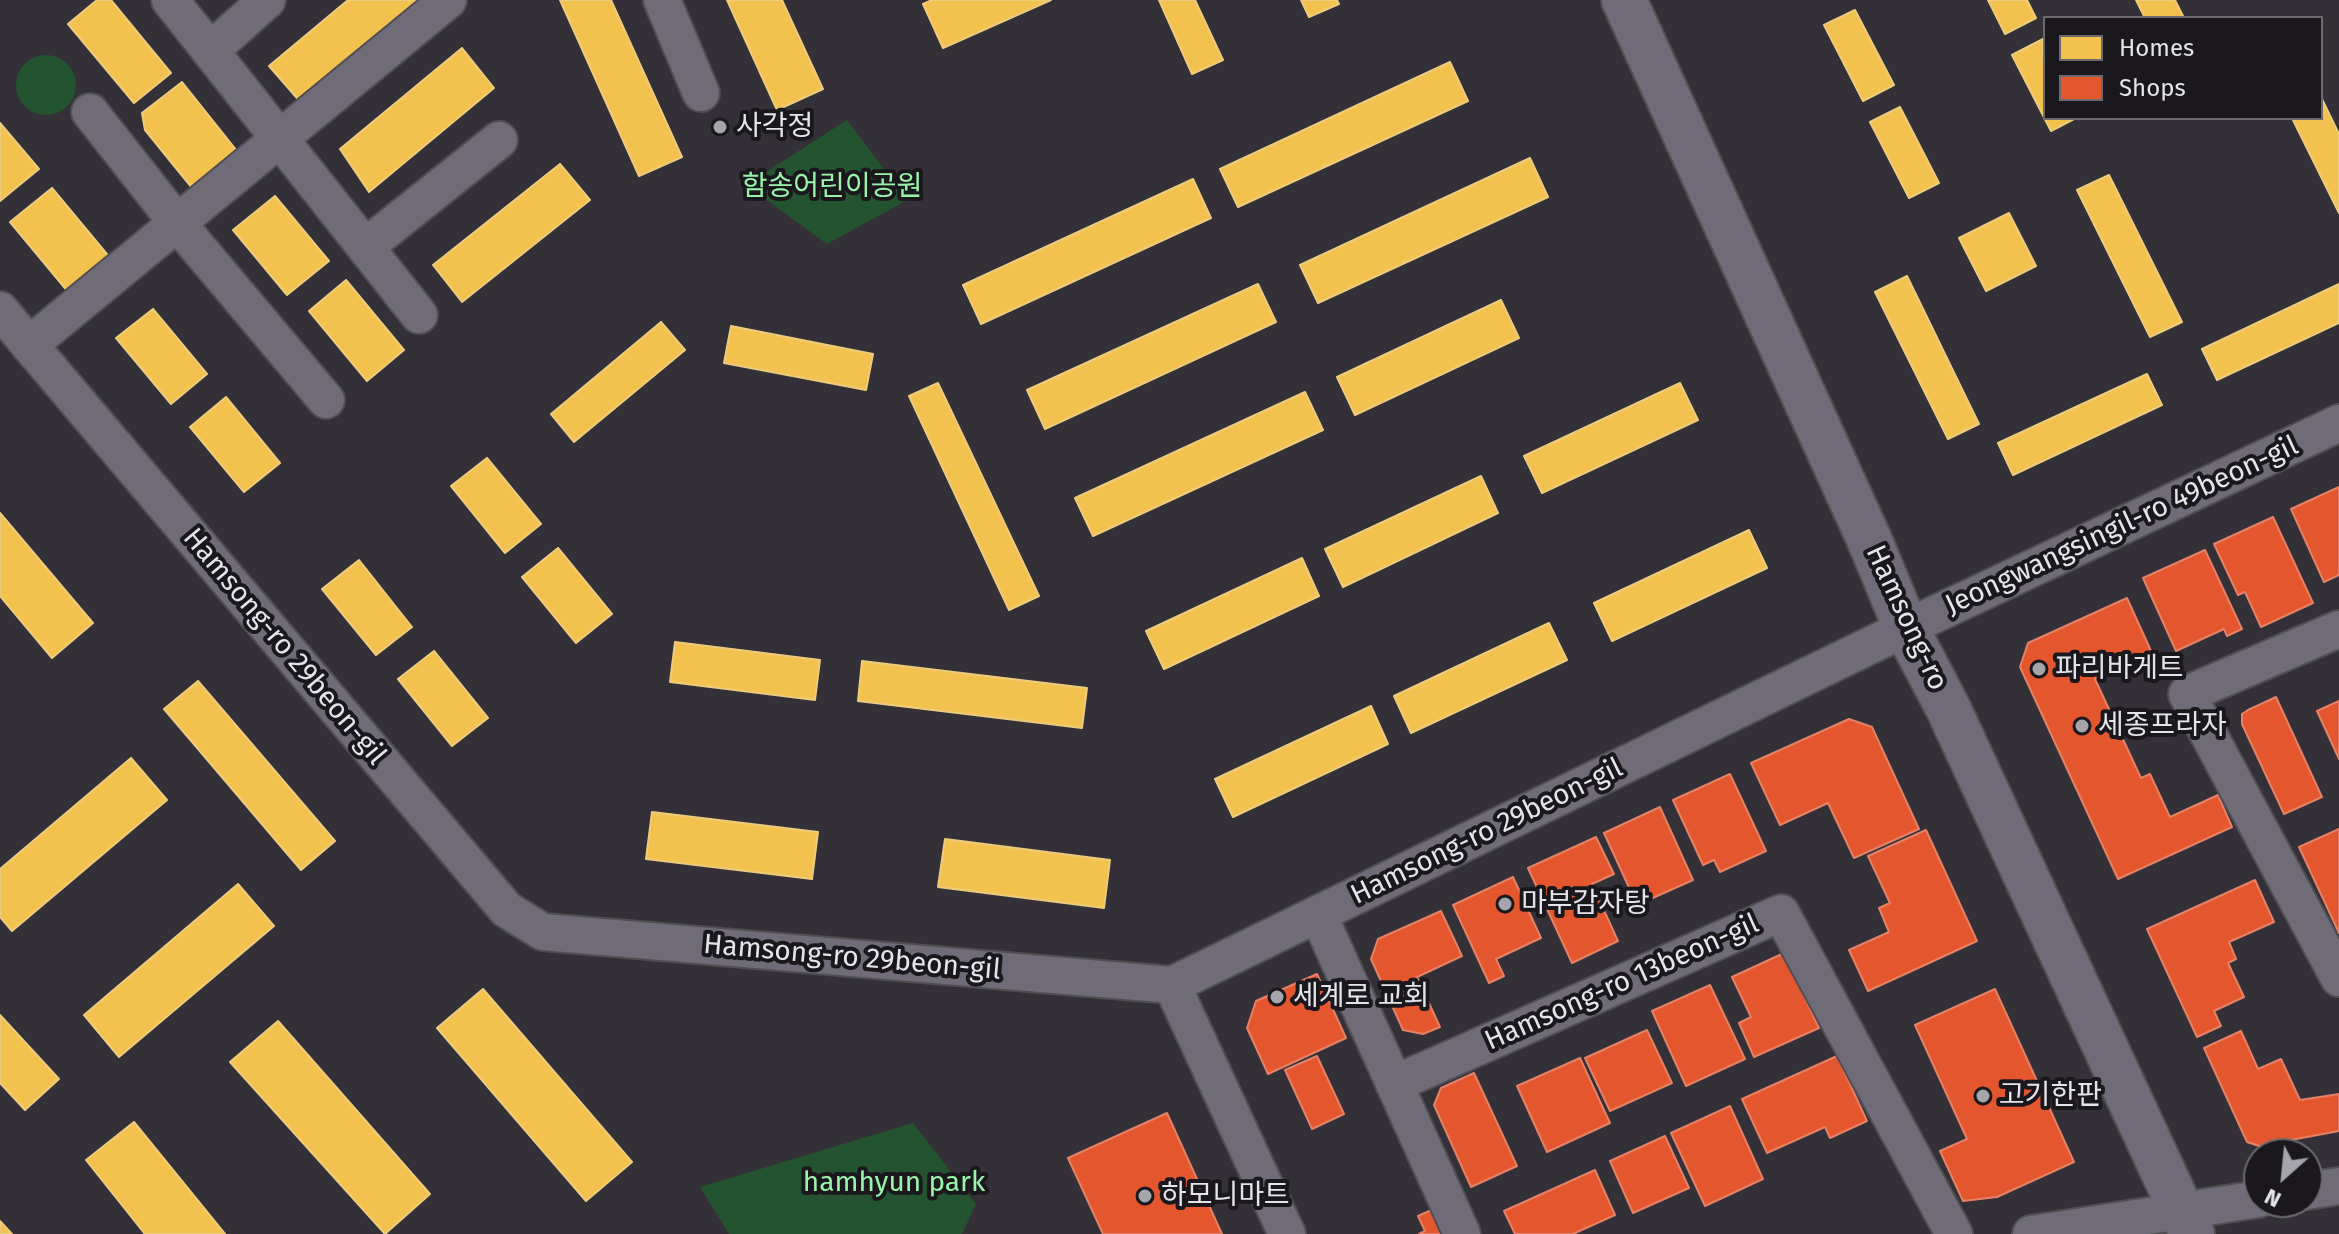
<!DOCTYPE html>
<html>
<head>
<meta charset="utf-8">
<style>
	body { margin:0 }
	#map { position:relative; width:2339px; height:1234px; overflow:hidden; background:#333137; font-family:"Fira Sans",sans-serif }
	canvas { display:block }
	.legend { position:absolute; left:2043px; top:16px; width:280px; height:104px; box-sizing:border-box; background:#1a181d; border:2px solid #6c6a6f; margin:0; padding:10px 14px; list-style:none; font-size:24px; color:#e6e4eb }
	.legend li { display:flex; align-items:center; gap:16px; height:40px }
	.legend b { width:40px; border:2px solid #6c6a6f }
	.north { position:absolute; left:2243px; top:1138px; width:80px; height:80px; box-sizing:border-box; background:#1a181d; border:2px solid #6c6a6f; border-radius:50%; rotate:207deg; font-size:22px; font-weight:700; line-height:32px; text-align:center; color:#e6e4eb }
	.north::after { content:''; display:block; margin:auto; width:28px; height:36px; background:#a7a5ac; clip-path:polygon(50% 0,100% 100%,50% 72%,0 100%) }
</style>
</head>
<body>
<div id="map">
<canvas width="2339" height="1234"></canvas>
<ul class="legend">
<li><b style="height:22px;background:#f2c14e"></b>Homes</li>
<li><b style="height:22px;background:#e4572e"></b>Shops</li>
</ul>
<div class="north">N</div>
</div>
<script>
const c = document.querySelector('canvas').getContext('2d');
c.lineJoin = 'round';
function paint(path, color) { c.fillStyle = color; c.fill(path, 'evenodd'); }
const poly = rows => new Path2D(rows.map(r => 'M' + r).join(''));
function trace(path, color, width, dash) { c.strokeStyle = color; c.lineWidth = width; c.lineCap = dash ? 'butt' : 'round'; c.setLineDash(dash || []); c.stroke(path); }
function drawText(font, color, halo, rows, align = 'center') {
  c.font = font + ' "Fira Sans","Noto Sans KR",sans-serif'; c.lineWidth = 8; c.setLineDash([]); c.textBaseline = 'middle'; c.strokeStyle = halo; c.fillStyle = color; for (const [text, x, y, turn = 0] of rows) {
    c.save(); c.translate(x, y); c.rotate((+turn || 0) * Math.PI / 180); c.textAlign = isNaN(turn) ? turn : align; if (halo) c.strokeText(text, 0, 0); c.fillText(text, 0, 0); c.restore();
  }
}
const green = poly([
	'16 85a30 30 0 1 1 60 0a30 30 0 1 1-60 0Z',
	[847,120,907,200,827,244,746,185],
	[913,1123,976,1204,962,1234,729,1234,700,1187]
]);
const homes = poly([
	[97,0,111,0,171,73,134,103,68,24,97,0],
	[348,0,427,0,303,105,269,66,348,0],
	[560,0,611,0,682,157,639,176,560,0],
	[727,0,782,0,823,89,777,110,727,0],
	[932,0,1051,0,943,48,923,4,932,0],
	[1159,0,1195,0,1223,60,1192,74,1159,0],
	[1301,0,1337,0,1339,4,1309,17,1301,0],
	[1988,0,2027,0,2036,18,2005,34,1988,0],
	[2136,0,2175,0,2184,18,2145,18,2136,0],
	[1855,10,1894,85,1863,101,1824,25,1855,10],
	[2043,39,2045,118,2076,118,2051,131,2012,55,2043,39],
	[462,48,494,88,369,192,340,149,462,48],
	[1450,62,1468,101,1238,207,1220,169,1450,62],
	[182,82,237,151,201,199,145,130,142,113,182,82],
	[2321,97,2339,134,2339,213,2292,118,2321,118,2321,97],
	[1900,107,1939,183,1909,198,1870,122,1900,107],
	[0,123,39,169,0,201,0,123],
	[1530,158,1548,197,1318,303,1300,265,1530,158],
	[560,164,590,200,462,302,433,265,560,164],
	[2109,175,2182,322,2150,337,2077,190,2109,175],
	[1193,179,1211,218,981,324,963,285,1193,179],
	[52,188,111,259,69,293,10,222,52,188],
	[275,196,329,261,287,295,233,230,275,196],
	[2009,213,2036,266,1986,291,1959,238,2009,213],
	[1907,276,1979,424,1948,439,1875,292,1907,276],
	[346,280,404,350,367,381,309,311,346,280],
	[1258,284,1276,322,1045,429,1027,390,1258,284],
	[2339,284,2339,323,2217,380,2202,349,2339,284],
	[1501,300,1519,338,1355,415,1337,377,1501,300],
	[153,309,207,374,171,404,116,338,153,309],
	[661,322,685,350,574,442,551,414,661,322],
	[731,326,873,354,866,390,724,363,731,326],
	[2147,374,2162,405,2013,475,1998,443,2147,374],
	[938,383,1039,596,1009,610,909,396,938,383],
	[1680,383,1698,420,1542,493,1524,456,1680,383],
	[1305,392,1323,430,1093,536,1075,498,1305,392],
	[226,397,280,463,244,492,190,427,226,397],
	[487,458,541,524,505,553,451,486,487,458],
	[1481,476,1498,513,1343,587,1325,549,1481,476],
	[0,513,93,623,52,658,0,596,0,513],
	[1749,530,1767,568,1612,641,1594,603,1749,530],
	[558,548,612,614,576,643,522,577,558,548],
	[1302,558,1319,596,1164,669,1146,631,1302,558],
	[359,560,412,627,376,655,322,589,359,560],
	[1549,623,1567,660,1411,733,1394,696,1549,623],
	[675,642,820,660,815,700,670,682,675,642],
	[434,651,488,718,452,746,398,679,434,651],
	[862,661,1087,688,1082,728,858,701,862,661],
	[198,681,335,841,301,870,164,709,198,681],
	[1371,706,1388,744,1233,817,1215,779,1371,706],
	[131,758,167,800,12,931,0,917,0,869,131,758],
	[652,812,818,832,812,879,646,859,652,812],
	[945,839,1110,860,1104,908,938,887,945,839],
	[238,884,274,926,119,1057,84,1015,238,884],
	[483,989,632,1162,586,1201,437,1028,483,989],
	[0,1015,59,1079,25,1110,0,1083,0,1015],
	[278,1021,430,1194,385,1234,230,1062,278,1021],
	[134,1122,225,1234,145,1234,86,1160,134,1122],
	[0,1221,12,1234,0,1234,0,1221]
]);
const shops = poly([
	[2339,487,2339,575,2324,582,2291,509,2339,487],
	[2273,517,2313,603,2261,627,2245,592,2238,595,2214,544,2273,517],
	[2205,550,2242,629,2227,636,2224,629,2176,651,2143,578,2205,550],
	[2127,598,2152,653,2095,679,2141,778,2150,774,2170,817,2218,795,2232,827,2118,879,2020,667,2028,643,2127,598],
	[2276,697,2322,797,2284,814,2242,724,2242,714,2248,710,2276,697],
	[2339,701,2339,759,2317,711,2339,701],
	[1849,719,1872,727,1919,829,1854,858,1828,803,1780,825,1751,763,1849,719],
	[1730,774,1766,851,1720,872,1714,860,1703,865,1673,800,1730,774],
	[1660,807,1693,880,1637,905,1604,833,1660,807],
	[2339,829,2339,933,2299,847,2339,829],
	[1926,830,1977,941,1868,991,1849,950,1889,932,1879,908,1890,903,1868,856,1926,830],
	[1596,837,1614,874,1592,884,1618,941,1572,963,1528,868,1596,837],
	[1513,877,1541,938,1496,959,1504,976,1489,983,1453,905,1513,877],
	[2255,880,2274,922,2229,942,2236,959,2228,963,2244,997,2214,1011,2221,1026,2197,1037,2147,929,2255,880],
	[1441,911,1462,956,1417,977,1440,1027,1423,1034,1403,1030,1371,959,1378,939,1441,911],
	[1784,953,1819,1028,1754,1057,1739,1023,1751,1017,1732,977,1784,953],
	[1317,974,1346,1038,1268,1074,1247,1028,1256,1001,1317,974],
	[1710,985,1745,1059,1686,1086,1652,1011,1710,985],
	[1995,989,2074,1162,1997,1197,1963,1201,1940,1151,1967,1139,1915,1025,1995,989],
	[1647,1030,1672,1083,1610,1111,1585,1058,1647,1030],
	[2241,1031,2258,1069,2281,1059,2300,1100,2339,1094,2339,1131,2259,1146,2247,1142,2204,1048,2241,1031],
	[1317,1056,1344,1114,1312,1129,1285,1070,1317,1056],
	[1837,1056,1867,1121,1830,1138,1825,1127,1767,1153,1742,1099,1837,1056],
	[1580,1058,1610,1123,1547,1152,1517,1086,1580,1058],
	[1474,1073,1517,1166,1471,1187,1434,1105,1441,1088,1474,1073],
	[1730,1106,1763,1179,1705,1206,1671,1133,1730,1106],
	[1167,1113,1222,1234,1103,1234,1068,1158,1167,1113],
	[1665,1136,1689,1188,1633,1213,1610,1161,1665,1136],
	[1595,1170,1615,1215,1573,1234,1515,1234,1504,1211,1595,1170],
	[1436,1208,1448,1234,1419,1234,1425,1231,1418,1216,1436,1208]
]);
const minor = poly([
	[170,0,419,315],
	[662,0,701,93],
	[210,51,267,0],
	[90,112,178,224,326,400],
	[365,247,499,140],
	[0,310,507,910,543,932,1172,985,1906,628,2339,423],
	[29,345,448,0],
	[2339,629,2187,694,2339,978],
	[1318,914,1462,1234],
	[1172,985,1287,1234],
	[1394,1084,1781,913,1954,1234],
	[2307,1191,2339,1186],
	[2031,1234,2259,1199]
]);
const major = poly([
	[1624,0,1869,539,1906,628,1948,708,2192,1234]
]);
const markers = [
	[720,127,8,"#a7a5ac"],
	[2039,669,8,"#a7a5ac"],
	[2082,726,8,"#a7a5ac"],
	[1505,904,8,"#a7a5ac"],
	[1277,997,8,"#a7a5ac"],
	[1983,1096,8,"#a7a5ac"],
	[1145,1196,8,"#a7a5ac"]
];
const poiNames = [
	["사각정",736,127],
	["파리바게트",2055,669],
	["세종프라자",2098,726],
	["마부감자탕",1521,904],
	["세계로 교회",1293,997],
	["고기한판",1999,1096],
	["하모니마트",1161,1196]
];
const parkNames = [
	["함송어린이공원",832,187],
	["hamhyun park",894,1183]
];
const streetNames = [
	["Jeongwangsingil-ro 49beon-gil",2122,526,-25],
	["Hamsong-ro",1906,618,65],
	["Hamsong-ro 29beon-gil",284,647,50],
	["Hamsong-ro 29beon-gil",1487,832,-26],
	["Hamsong-ro 29beon-gil",852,958,5],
	["Hamsong-ro 13beon-gil",1622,983,-24]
];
paint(green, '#23532f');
paint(homes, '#f2c14e');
trace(homes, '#eecc7d', 2);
paint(shops, '#e4572e');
trace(shops, '#e58167', 2);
trace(minor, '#504e53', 40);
trace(major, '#504e53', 48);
trace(minor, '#6f6c78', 36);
trace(major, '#6f6b78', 44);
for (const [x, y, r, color] of markers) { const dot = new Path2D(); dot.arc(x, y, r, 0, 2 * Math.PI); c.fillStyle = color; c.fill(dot); trace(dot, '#1a181d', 3); }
drawText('28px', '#e6e4eb', '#1a181d', poiNames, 'left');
drawText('28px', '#99f4aa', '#1a181d', parkNames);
drawText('28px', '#e6e4eb', '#1a181d', streetNames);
</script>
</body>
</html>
